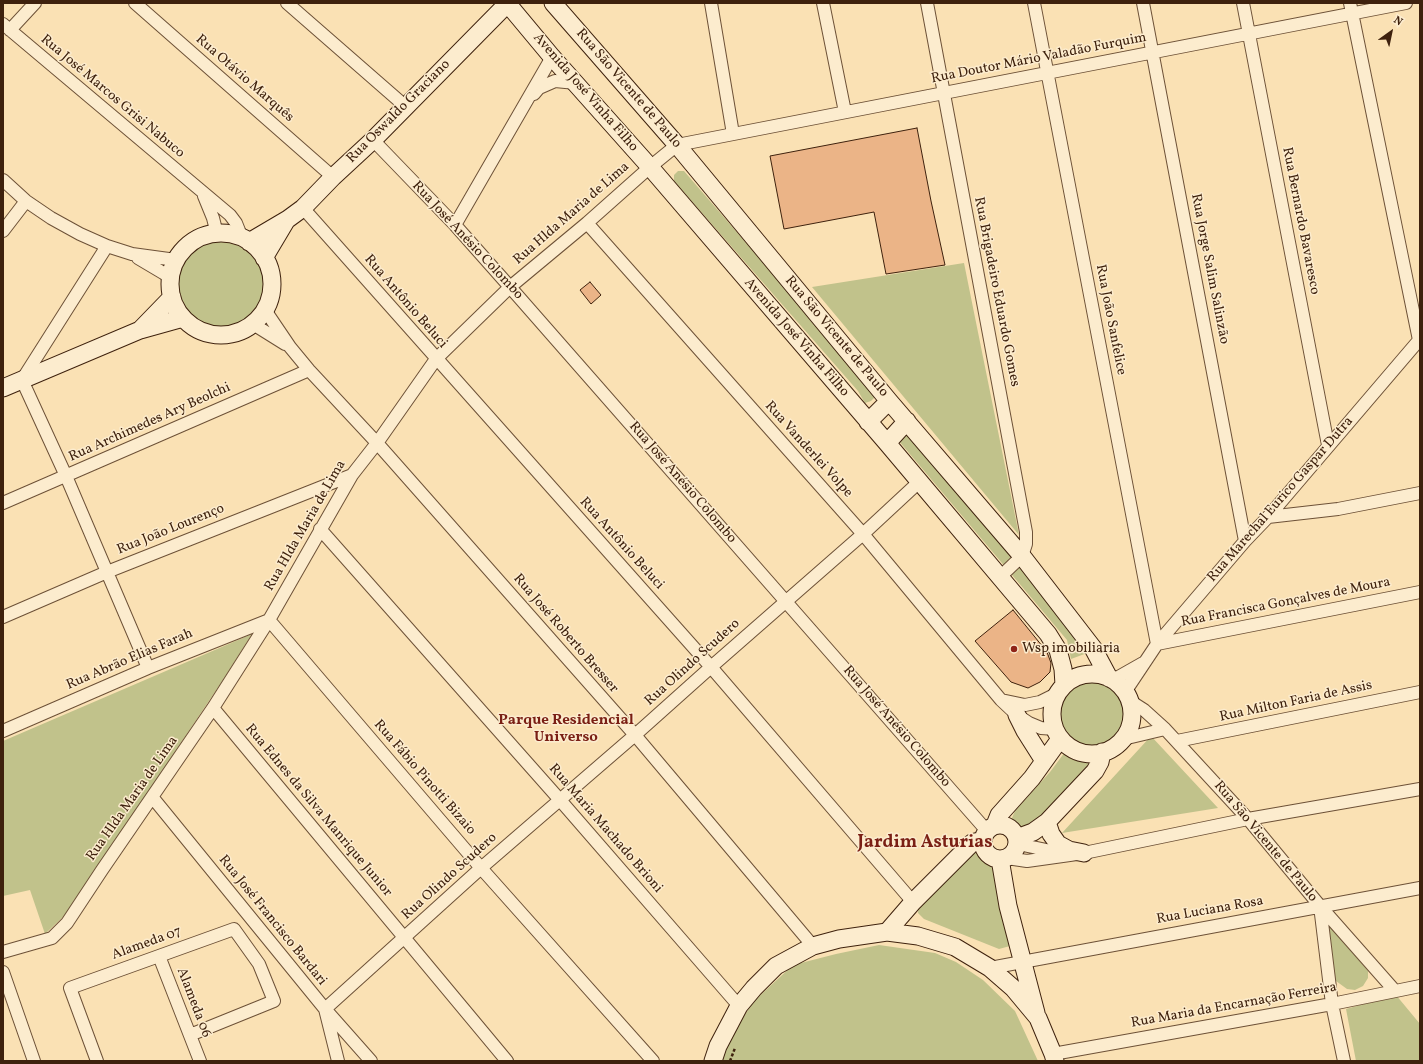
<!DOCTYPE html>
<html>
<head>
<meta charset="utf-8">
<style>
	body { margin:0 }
	#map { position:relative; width:1423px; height:1064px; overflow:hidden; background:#fae1b4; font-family:Vollkorn,serif }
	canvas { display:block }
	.frame { position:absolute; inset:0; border:4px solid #3e210d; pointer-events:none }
	.north { position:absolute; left:1371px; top:12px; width:40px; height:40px; -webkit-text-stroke:3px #fcecce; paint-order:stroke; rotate:33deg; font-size:11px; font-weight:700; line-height:16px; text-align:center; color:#3e210d }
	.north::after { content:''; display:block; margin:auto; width:14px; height:18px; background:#3e210d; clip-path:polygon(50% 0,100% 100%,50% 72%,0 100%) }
</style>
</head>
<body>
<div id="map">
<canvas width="1423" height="1064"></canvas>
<div class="frame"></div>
<div class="north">N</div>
</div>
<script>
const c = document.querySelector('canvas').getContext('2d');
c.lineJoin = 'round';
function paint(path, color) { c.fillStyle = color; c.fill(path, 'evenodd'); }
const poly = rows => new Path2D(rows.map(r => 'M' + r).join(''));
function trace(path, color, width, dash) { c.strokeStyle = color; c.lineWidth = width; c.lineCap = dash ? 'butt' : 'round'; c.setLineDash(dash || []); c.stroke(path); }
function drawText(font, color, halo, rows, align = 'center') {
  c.font = font + ' Vollkorn,serif'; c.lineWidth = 3; c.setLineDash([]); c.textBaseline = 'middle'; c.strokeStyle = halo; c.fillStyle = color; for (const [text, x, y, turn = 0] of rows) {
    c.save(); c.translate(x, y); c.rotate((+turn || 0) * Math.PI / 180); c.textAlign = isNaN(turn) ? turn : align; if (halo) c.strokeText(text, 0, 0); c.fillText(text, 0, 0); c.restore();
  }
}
const green = poly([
	[678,171,684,171,875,392,875,397,871,401,865,403,858,391,674,181,674,175],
	'176 286a44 44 0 1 1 88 0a44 44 0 1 1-88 0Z',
	[964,263,1019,535,812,287],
	[908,431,1090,652,1071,659,1067,640,898,440],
	[252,634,221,683,67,913,45,934,30,890,3,896,3,741],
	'1059 714a33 33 0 1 1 66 0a33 33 0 1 1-66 0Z',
	[1151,736,1218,808,1062,833],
	[1065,752,1080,759,1093,762,1033,828,1019,830,1013,824,1012,818,1015,811,1050,772],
	[980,847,987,850,1013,936,1010,946,999,949,924,919,918,913,919,904,974,849],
	[1332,927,1368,971,1368,978,1363,986,1355,990,1347,989,1336,981,1326,941,1328,928],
	[879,945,935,953,956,962,983,980,1015,1011,1038,1061,719,1061,723,1047,754,1001,793,965,836,954],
	[1396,995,1420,1024,1420,1061,1356,1061,1346,1009]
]);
const building = poly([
	[917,128,931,201,945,265,886,274,874,212,784,229,770,156,917,128],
	[590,282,601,295,591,304,580,290,590,282],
	[1013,610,1047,652,1051,663,1050,672,1040,682,1028,688,1011,682,975,641,1013,610]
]);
const path = poly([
	[730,1061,735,1048]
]);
const street = poly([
	[135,3,333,177],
	[287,3,405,106],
	[711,3,733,134],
	[823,3,845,112],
	[927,3,1026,532,1026,544,1022,556,1000,577],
	[1034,3,1157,644,1420,592],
	[1143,3,1245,541],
	[1243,3,1328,445],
	[1350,3,1419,340],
	[3,24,230,215,236,223,242,238],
	[10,30,35,3],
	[534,94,539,88,555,81,576,83],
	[373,140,455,225,510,287,987,831],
	[3,180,26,201,51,218,80,234,107,246,132,254,176,260],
	[204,196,213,218,217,234],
	[303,208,711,667,913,902],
	[587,223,863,534,1001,700,1017,715,1029,723,1041,728,1055,729],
	[455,225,552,57],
	[3,231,26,201],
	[107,246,22,380,66,476,148,668],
	[138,258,170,277],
	[265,310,290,347,309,370,377,443,635,735,813,946],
	[253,324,285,344],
	[3,503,309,370],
	[1268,517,1338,509,1420,493],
	[320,529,560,800,739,1006],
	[3,617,107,572,352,475],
	[1113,680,1143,663],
	[1125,692,1157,644,1245,541,1268,517,1420,339],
	[1001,700,1025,705,1040,702,1056,694],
	[1130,701,1144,710,1165,729,1248,819,1320,906,1395,991],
	[213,708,507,1061],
	[3,731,148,668,269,620,481,868,653,1061],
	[1123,739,1165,729],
	[1177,741,1420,692],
	[153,798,325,1009,371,1061],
	[1018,844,1061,853],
	[1007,858,1027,861,1084,853,1248,819,1420,789],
	[1320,906,1332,1004,1344,1061],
	[3,952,52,938,67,923,102,870,213,708,269,620,352,475,377,443,436,359,510,287,587,223,650,167,677,145,1406,3],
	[159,956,200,1061],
	[990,968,1420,888],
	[3,972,34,1061],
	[1053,1054,1332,1004,1420,986],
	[97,1061,70,988,234,929,259,964,274,1001,190,1035],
	[338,1061,325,1009,481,868,635,735,711,667,863,534,919,482]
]);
const secondary = poly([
	[507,3,552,57,650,167,887,443,1048,634,1058,650,1063,669,1064,685],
	[553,3,677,145,889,401,1022,556,1093,648,1109,678],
	'170 284a51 51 0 1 1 102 0a51 51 0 1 1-102 0Z',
	[249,242,288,219,303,208,333,177,373,140,508,3],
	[264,258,286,221],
	[140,330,172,297],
	[3,388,140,330,183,318],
	[868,422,889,401],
	[887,443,907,421],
	'1052 714a40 40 0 1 1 80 0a40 40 0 1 1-80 0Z',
	[1017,715,1025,731,1044,761],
	[1047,822,1051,834,1058,844,1069,850,1084,853],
	'983 842a17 17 0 1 1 34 0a17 17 0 1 1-34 0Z',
	[995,825,999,815,1032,778,1060,739],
	[1017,838,1033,832,1047,822,1095,771,1100,762,1102,752],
	[1000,859,1008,906,1036,1013],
	[887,932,913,902,972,843,983,840],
	[713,1061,718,1046,739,1006,754,988,776,966,813,946,839,939,887,932,918,936,955,947,990,968,1013,988,1038,1018,1053,1054,1055,1061]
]);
const markers = [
	[1014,649,4,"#8f2418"]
];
const streetNames = [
	["Rua Doutor Mário Valadão Furquim",1039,59,-11],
	["Rua Otávio Marquês",244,79,41],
	["Rua São Vicente de Paulo",628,89,49],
	["Avenida José Vinha Filho",585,93,49],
	["Rua José Marcos Grisi Nabuco",112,97,40],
	["Rua Oswaldo Graciano",399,112,-45],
	["Rua Hlda Maria de Lima",572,214,-41],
	["Rua Bernardo Bavaresco",1300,221,79],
	["Rua José Anésio Colombo",467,241,47],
	["Rua Jorge Salim Salinzão",1209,269,79],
	["Rua Brigadeiro Eduardo Gomes",996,292,79],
	["Rua Antônio Beluci",405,302,49],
	["Rua João Sanfelice",1110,320,79],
	["Rua São Vicente de Paulo",836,337,50],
	["Avenida José Vinha Filho",796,338,49],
	["Rua Archimedes Ary Beolchi",150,423,-24],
	["Rua Vanderlei Volpe",808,450,48],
	["Rua José Anésio Colombo",682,483,49],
	["Rua Marechal Eurico Gaspar Dutra",1281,500,-49],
	["Rua Hlda Maria de Lima",306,526,-60],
	["Rua João Lourenço",171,530,-22],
	["Rua Antônio Beluci",621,544,48],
	["Rua Francisca Gonçalves de Moura",1286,603,-11],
	["Rua José Roberto Bresser",565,634,49],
	["Rua Abrão Elias Farah",130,660,-23],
	["Rua Olindo Scudero",693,663,-42],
	["Rua Milton Faria de Assis",1296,702,-12],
	["Rua José Anésio Colombo",896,727,49],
	["Rua Fábio Pinotti Bizaio",424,778,49],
	["Rua Hlda Maria de Lima",133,799,-55],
	["Rua Ednes da Silva Manrique Junior",318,811,50],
	["Rua Maria Machado Brioni",605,829,49],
	["Rua São Vicente de Paulo",1265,842,50],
	["Rua Olindo Scudero",450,877,-42],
	["Rua Luciana Rosa",1210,911,-10],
	["Rua José Francisco Bardari",272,921,51],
	["Alameda 07",147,944,-20],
	["Alameda 06",193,1003,69],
	["Rua Maria da Encarnação Ferreira",1234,1006,-10]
];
const poiNames = [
	["Wsp imobiliaria",1022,649]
];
const neighbourhoodNames = [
	["Parque Residencial",566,721],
	["Universo",566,738]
];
const districtNames = [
	["Jardim Asturias",925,844]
];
paint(green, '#c1c28b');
paint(building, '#ebb487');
trace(building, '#3e210d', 1);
trace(street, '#6d5137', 14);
trace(secondary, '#3e210d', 19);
trace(path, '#3e210d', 2.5, [3, 2]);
trace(street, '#fcecce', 12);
trace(secondary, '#fcecce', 17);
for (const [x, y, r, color] of markers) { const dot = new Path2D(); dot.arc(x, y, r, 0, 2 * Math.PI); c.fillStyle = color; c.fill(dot); trace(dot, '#fcecce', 1.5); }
drawText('14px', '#3e210d', '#fcecce', streetNames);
drawText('14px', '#3e210d', '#fcecce', poiNames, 'left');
drawText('bold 15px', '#7a1f14', '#fcecce', neighbourhoodNames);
drawText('bold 18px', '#7a1f14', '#fcecce', districtNames);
</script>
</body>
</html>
